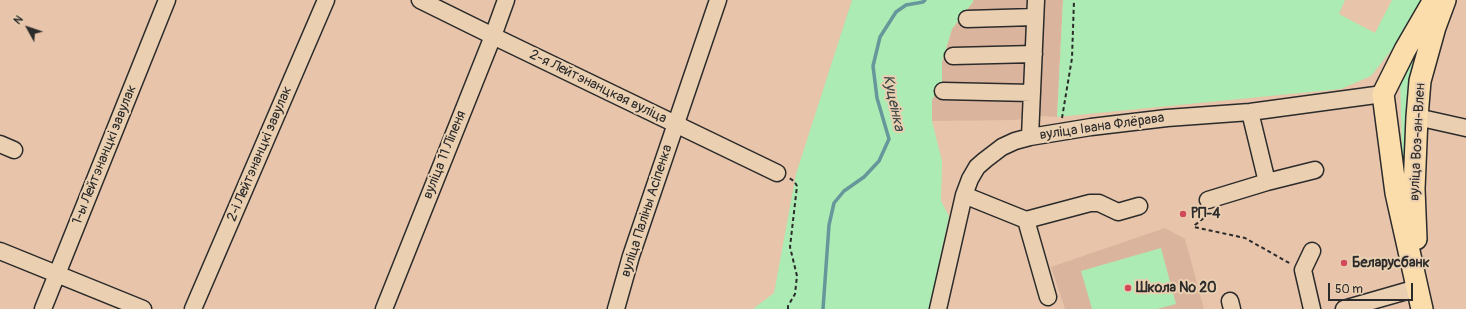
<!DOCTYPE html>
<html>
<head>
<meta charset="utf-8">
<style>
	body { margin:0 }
	#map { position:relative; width:1466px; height:309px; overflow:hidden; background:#e7c4aa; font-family:Pangolin,sans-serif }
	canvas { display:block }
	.north { position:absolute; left:8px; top:8px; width:40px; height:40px; -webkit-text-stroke:3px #eacfb1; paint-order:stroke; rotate:310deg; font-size:11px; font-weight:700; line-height:16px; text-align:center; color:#2b2b2b }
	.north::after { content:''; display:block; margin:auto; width:14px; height:18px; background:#2b2b2b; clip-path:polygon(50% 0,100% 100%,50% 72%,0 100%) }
	.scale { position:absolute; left:1328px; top:283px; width:85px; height:18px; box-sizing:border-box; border:2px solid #2b2b2b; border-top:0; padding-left:5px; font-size:12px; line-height:14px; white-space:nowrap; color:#2b2b2b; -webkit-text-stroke:3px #eacfb1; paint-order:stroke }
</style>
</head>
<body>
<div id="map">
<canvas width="1466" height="309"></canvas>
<div class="north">N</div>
<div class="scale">50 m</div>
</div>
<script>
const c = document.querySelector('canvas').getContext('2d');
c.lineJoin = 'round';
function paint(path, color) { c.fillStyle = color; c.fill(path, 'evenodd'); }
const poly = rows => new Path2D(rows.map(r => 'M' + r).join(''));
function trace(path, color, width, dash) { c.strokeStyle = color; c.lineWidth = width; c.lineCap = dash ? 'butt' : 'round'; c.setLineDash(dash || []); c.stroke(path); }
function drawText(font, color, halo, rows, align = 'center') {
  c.font = font + ' Pangolin,sans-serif'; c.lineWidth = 4; c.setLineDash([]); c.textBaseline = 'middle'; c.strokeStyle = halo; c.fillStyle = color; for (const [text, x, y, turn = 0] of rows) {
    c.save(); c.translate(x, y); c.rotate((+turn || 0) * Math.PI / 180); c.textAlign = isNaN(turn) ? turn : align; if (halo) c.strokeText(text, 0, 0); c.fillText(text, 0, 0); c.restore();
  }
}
const built = poly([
	[973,0,1063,0,1057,117,1043,116,1014,120,932,121,932,100,942,82,942,62,952,29,973,2],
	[1165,228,1185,239,1204,309,1065,309,1051,267]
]);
const green = poly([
	[852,0,973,0,973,2,952,29,942,62,942,82,932,100,932,121,942,161,941,201,949,216,929,309,753,309,774,293,796,174],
	[1063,0,1345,0,1339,14,1375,33,1392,0,1421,0,1397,43,1371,76,1341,89,1057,117],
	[1437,7,1404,185,1402,154,1400,75],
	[1161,248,1176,304,1157,309,1092,309,1081,271]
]);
const stream = poly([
	[823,309,829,225,834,203,844,191,864,177,879,161,889,139,877,98,873,66,880,37,896,12,906,5,923,2,925,0]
]);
const path = poly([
	[1062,118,1072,58,1074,0],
	[1209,214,1195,225,1194,227,1245,238,1291,264],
	[788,309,788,306,795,294,797,276,790,247,797,186,794,181,789,178]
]);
const minor = poly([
	[420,0,493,36,777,173],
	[967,19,1035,17],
	[953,56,1034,54],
	[943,91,1032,93],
	[1250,112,1267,182,1315,170],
	[1417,117,1466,128],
	[1030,137,1036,0],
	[0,144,14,150],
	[964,195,1026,220,1090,203,1099,203,1118,212,1139,206],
	[1208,200,1267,182],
	[1026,220,1048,297],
	[0,251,143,309],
	[1230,301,1232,309],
	[43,309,167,0],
	[193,309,326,0],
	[384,309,493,36,506,0],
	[616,309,631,256,718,0],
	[938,309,964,195,970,179,977,167,985,160,1002,147,1015,141,1030,137,1091,127,1167,118,1250,112,1383,94],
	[1312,309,1303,270,1312,251],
	[1344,309,1417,288]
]);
const major = poly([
	[1416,239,1414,189,1417,117,1420,81,1435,27,1445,0],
	[1422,309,1396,193,1383,94,1405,50,1434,0]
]);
const markers = [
	[1183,214,4,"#d1495b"],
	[1344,263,4,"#d1495b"],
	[1128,288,4,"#d1495b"]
];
const streetNames = [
	["2-я Лейтэнанцкая вуліца",598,87,26],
	["вуліца Івана Флёрава",1102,127,-8],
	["вуліца Воз-ан-Влен",1418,142,-87],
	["2-і Лейтэнанцкі завулак",260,154,-67],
	["1-ы Лейтэнанцкі завулак",105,155,-68],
	["вуліца 11 Ліпеня",445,155,-68],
	["вуліца Паліны Асіпенка",647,211,-72]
];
const poiNames = [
	["РП-4",1191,214],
	["Беларусбанк",1352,263],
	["Школа № 20",1136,288]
];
const waterNames = [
	["Куцеінка",893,103,78]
];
paint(built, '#dbb49d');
paint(green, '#acebb3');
trace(stream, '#66979b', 3.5);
trace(minor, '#2b2b2b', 19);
trace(major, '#2b2b2b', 24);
trace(path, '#2b2b2b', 2, [4, 3]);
trace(minor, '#eacfb1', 16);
trace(major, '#fbddab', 21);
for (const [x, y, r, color] of markers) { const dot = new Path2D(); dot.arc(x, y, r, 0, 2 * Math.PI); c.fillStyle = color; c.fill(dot); trace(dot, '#eacfb1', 1.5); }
drawText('14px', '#2b2b2b', '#eacfb1', streetNames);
drawText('bold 14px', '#2b2b2b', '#eacfb1', poiNames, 'left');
drawText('italic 15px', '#3a4647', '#eacfb1', waterNames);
</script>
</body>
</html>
